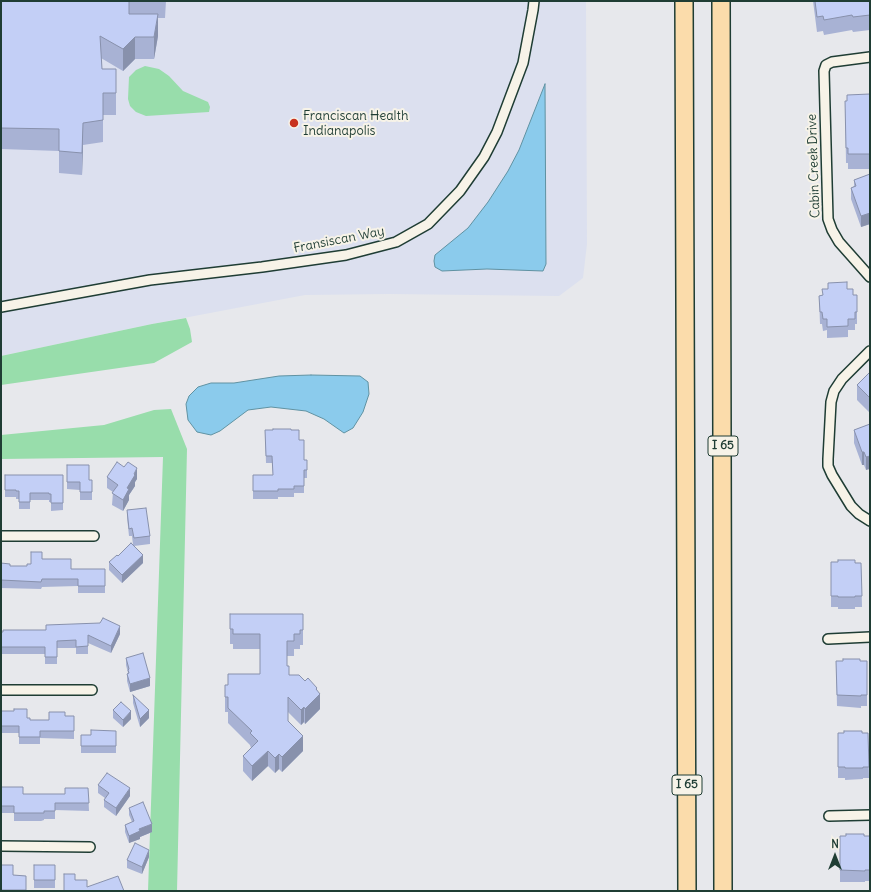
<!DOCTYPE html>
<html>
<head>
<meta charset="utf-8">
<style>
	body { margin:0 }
	#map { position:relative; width:871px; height:892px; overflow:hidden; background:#e7e8ec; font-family:Delius,sans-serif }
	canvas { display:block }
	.frame { position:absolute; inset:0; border:2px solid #1f3d34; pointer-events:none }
	.north { position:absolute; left:815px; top:836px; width:40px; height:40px; -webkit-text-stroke:3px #f7f3e8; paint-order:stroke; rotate:0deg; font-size:11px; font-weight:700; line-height:16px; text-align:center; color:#1f3d34 }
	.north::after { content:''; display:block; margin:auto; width:14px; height:18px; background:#1f3d34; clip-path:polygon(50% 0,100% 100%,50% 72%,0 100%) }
</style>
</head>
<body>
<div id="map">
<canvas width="871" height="892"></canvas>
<div class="frame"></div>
<div class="north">N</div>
</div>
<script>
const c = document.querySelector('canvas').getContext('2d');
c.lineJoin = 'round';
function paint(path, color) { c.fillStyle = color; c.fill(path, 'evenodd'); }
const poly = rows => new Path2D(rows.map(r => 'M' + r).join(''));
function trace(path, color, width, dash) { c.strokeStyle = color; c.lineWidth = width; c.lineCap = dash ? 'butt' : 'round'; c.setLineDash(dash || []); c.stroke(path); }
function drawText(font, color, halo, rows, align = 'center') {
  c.font = font + ' Delius,sans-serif'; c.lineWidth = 4; c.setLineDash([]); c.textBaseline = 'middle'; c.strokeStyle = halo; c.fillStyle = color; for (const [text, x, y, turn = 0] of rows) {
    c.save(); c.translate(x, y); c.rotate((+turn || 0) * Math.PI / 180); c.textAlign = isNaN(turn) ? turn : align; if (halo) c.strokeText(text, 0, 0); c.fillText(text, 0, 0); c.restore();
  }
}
const built = poly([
	[1,1,586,1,587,244,583,278,559,296,389,294,305,295,152,324,1,356]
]);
const green = poly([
	[145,66,159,69,169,76,183,91,208,102,210,107,209,112,146,116,136,112,130,106,128,99,129,77,136,70],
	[186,318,190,329,192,342,154,363,1,385,1,356,152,324],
	[171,409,187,449,177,891,148,891,163,457,1,459,1,435,104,425,154,410]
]);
const water = poly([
	[545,84,546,264,543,271,487,269,442,271,435,267,434,261,435,255,468,228,488,202,508,171,519,150,545,84],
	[311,375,360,376,368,382,369,394,363,412,353,428,344,433,324,419,306,411,271,407,248,410,220,431,211,435,197,432,188,420,186,404,189,396,198,387,211,383,234,383,279,376,311,375]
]);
const street = poly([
	[870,57,832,62,826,65,824,71,828,219,832,230,839,242,870,277],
	[1,307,150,280,262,267,346,255,396,242,428,224,460,191,484,157,497,132,523,63,533,10,534,1],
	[870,351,842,379,834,391,831,402,828,459,828,466,832,475,851,506,859,514,870,521],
	[1,536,94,536],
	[828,639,870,637],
	[1,690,92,690],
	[829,816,870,815],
	[1,846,90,847]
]);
const highway = poly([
	[684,1,687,891],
	[721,1,723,891]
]);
const wall = poly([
	[1,1,166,1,165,18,158,18,158,36,154,59,135,59,123,71,101,58,102,69,116,69,116,115,103,115,103,142,83,145,82,175,59,173,59,151,1,149],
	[813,1,870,1,870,30,853,32,852,30,824,35,823,31,817,32],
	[870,94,870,169,848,169,848,163,846,163,845,101,847,101],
	[870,174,870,224,861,227,851,199,851,188,854,186,854,180],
	[847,289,853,295,857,312,857,324,855,324,855,330,848,330,848,337,827,338,827,330,823,331,822,324,820,324,819,296],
	[870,372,870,413,857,400,857,385],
	[870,424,866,470,864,465,862,465,854,443,854,430],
	[265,430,291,430,299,440,304,460,307,460,307,478,304,478,304,493,294,493,294,497,278,497,278,499,253,499,253,475,273,475,272,463,266,463],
	[67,465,89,480,92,480,92,500,80,500,80,490,67,489],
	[5,475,63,475,63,510,51,511,51,502,49,502,49,500,30,500,30,509,19,509,19,499,16,499,16,497,5,497],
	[107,477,137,479,135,482,135,486,129,495,129,500,123,511,112,505,113,492,107,488],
	[127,510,150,536,150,544,134,546,143,563,122,583,109,570,109,562,133,545,132,536,129,536,127,517],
	[42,559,71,569,105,569,105,593,78,593,78,586,42,587,41,589,1,588,1,563,10,566,27,566],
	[831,562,861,563,862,607,855,607,855,609,838,609,838,607,831,607],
	[230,614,303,614,303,645,300,645,300,649,294,649,294,656,287,656,287,666,289,675,305,681,317,690,320,709,305,724,304,722,301,725,288,712,288,721,303,751,282,772,279,769,275,773,268,766,252,781,243,771,243,756,251,748,250,745,228,723,228,712,225,712,225,685,228,685,260,674,260,649,233,649,233,644,230,644],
	[1,632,120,634,111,653,88,643,88,654,76,654,76,648,57,648,57,664,45,664,45,654,1,654],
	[126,658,150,686,130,692,127,681,127,674,128,673,126,665],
	[836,661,867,661,867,706,861,706,861,708,837,706],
	[133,695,149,718,140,727,133,703],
	[113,710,131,719,123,727,113,718],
	[1,711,14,711,30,720,49,720,65,716,74,716,74,739,40,738,40,744,19,744,19,733,1,733],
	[116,731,116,753,81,753,81,735,91,735],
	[838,733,868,733,869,778,863,778,863,779,845,780,845,778,838,778],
	[98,785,130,796,116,816,104,807,104,800,105,798,98,793],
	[1,787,23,794,65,794,88,788,89,811,55,810,55,819,44,819,44,820,41,821,14,821,14,813,1,813],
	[129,808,152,832,140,837,140,839,129,843,125,832,125,825,132,822,129,815],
	[840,836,870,836,870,881,865,881,865,882,840,882],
	[149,857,142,874,127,868,127,860],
	[1,865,13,875,26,876,26,891,1,891],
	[34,865,55,865,55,888,34,888]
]);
const shadedWall = poly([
	[158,14,158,36,154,59,154,37],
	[135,37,135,59,123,71,123,49],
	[83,123,83,145,82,175,82,153],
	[870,213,870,224,861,227,861,216],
	[862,452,864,452,864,465,862,465],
	[870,456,870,469,866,470,866,457],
	[137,468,137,479,135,482,135,486,129,495,129,500,123,511,123,500,127,488],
	[143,555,143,563,122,583,122,575],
	[120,626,120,634,111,653,111,646],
	[150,678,150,686,130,692,130,684],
	[317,688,317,697,320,694,320,709,305,724,305,709,316,689],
	[304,707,304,722,301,725,301,710],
	[149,710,149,718,140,727,140,719],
	[131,711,131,719,123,727,123,720],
	[303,736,303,751,282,772,282,757],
	[268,751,268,766,252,781,252,766],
	[279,754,279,769,275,773,275,758],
	[130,788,130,796,116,816,116,808],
	[152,824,152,832,140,837,140,839,129,843,129,836,139,829],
	[149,850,149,857,142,874,142,867]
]);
const building = poly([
	[1,1,129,1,129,14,158,14,154,37,135,37,123,49,100,36,102,69,116,69,116,93,103,93,103,120,83,123,82,153,59,151,59,129,1,128,1,1],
	[815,1,870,1,870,15,853,17,852,15,824,20,823,16,817,17,815,1],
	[870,94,870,154,848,154,848,148,846,148,845,101,847,101,847,95,870,94],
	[870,174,870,213,861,216,851,188,856,186,854,180,870,174],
	[847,282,847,289,853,289,853,295,857,295,857,312,855,312,855,319,848,319,848,326,827,327,827,319,823,319,822,312,820,312,819,296,823,295,822,289,828,289,828,283,847,282],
	[870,372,870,398,857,385,870,372],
	[870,424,870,456,866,457,864,452,862,452,854,430,870,424],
	[273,429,291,429,291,430,299,430,299,440,304,440,304,460,307,460,307,470,304,470,304,486,294,486,294,489,278,489,278,491,253,491,253,475,273,475,272,456,266,456,265,430,273,430,273,429],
	[117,462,124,467,128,462,137,468,134,474,135,475,127,488,129,489,123,500,112,493,118,485,107,477,117,462],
	[67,465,89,465,89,480,92,480,92,492,80,492,80,482,67,482,67,465],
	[5,475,63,475,63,503,51,503,51,494,49,494,49,493,30,493,30,502,19,502,19,491,16,491,16,490,5,490,5,475],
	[146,508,150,536,134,538,132,528,129,529,127,510,146,508],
	[131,543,143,555,122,575,109,562,117,555,118,556,131,543],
	[31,552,42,552,42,559,71,559,71,569,105,569,105,586,78,586,78,579,42,579,41,582,1,580,1,563,10,564,10,566,27,566,27,564,31,564,31,552],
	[838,560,855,560,855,563,861,563,862,596,855,596,855,597,838,597,838,596,831,596,831,562,838,562,838,560],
	[230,614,303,614,303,630,300,630,300,634,294,634,294,641,287,641,287,666,289,666,289,675,299,675,305,681,308,678,317,688,316,689,320,694,305,709,304,707,301,710,288,697,288,721,303,736,282,757,279,754,275,758,268,751,252,766,243,756,258,741,250,733,252,731,228,708,228,697,225,697,225,685,228,685,228,674,260,674,260,634,233,634,233,629,230,629,230,614],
	[103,618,120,626,111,646,88,635,88,646,76,647,76,640,57,641,57,657,45,657,45,647,1,647,1,632,3,632,3,630,46,630,46,625,100,623,103,618],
	[143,653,150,678,130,684,127,674,129,673,128,670,129,669,126,658,143,653],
	[843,659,860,659,860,661,867,661,867,695,861,695,861,696,837,695,836,661,843,661,843,659],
	[133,695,149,710,140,719,133,695],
	[121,702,131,711,123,720,113,710,121,702],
	[14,709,27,709,27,718,30,718,30,720,49,720,49,712,65,712,65,716,74,716,74,731,40,731,40,737,19,737,19,726,1,726,1,711,14,711,14,709],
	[91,730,116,731,116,746,81,746,81,735,91,735,91,730],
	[844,731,862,731,862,733,868,733,869,767,863,767,863,768,845,768,845,767,838,767,838,733,844,733,844,731],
	[107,773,130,788,116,808,104,800,109,793,98,785,107,773],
	[1,787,23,787,23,794,65,794,65,788,88,788,89,803,55,803,55,811,44,811,44,813,14,813,14,806,1,806,1,787],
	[143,802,152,824,139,829,140,831,129,836,125,825,134,821,129,808,143,802],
	[846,834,864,834,864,836,870,836,870,870,865,870,865,871,840,870,840,836,846,836,846,834],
	[135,843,149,850,142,867,127,860,135,843],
	[1,865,13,865,13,875,26,876,26,890,1,890,1,865],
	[34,865,55,865,55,880,34,880,34,865],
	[64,874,75,874,75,880,87,880,87,887,118,876,124,891,64,891,64,874]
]);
const markers = [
	[294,123,5,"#c8321e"]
];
const shields = [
	[723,446,30],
	[687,785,30]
];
const shieldNames = [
	["I 65",723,446],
	["I 65",687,785]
];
const poiNames = [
	["Franciscan Health",303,116],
	["Indianapolis",303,131]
];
const streetNames = [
	["Cabin Creek Drive",814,166,-92],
	["Fransiscan Way",339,240,-11]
];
paint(built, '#dce0ef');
paint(green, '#98ddab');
paint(water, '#8bcbec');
trace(water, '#6092a2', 1);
trace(street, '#1f3d34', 12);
trace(highway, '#1f3d34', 20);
trace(street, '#f7f3e8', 9);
trace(highway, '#fbdcab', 17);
paint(wall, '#a8b2d4');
paint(shadedWall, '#8891ac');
paint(building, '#c3cff6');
trace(building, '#8891ac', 1);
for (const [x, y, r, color] of markers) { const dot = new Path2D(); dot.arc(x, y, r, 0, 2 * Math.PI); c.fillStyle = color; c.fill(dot); trace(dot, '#f7f3e8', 1.5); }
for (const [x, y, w] of shields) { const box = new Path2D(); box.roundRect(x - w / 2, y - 10, w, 20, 3); c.fillStyle = '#f7f3e8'; c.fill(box); trace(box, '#1f3d34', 1); }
drawText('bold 12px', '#1f3d34', null, shieldNames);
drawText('13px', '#1f3d34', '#f7f3e8', poiNames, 'left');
drawText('13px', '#1f3d34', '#f7f3e8', streetNames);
</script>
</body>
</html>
